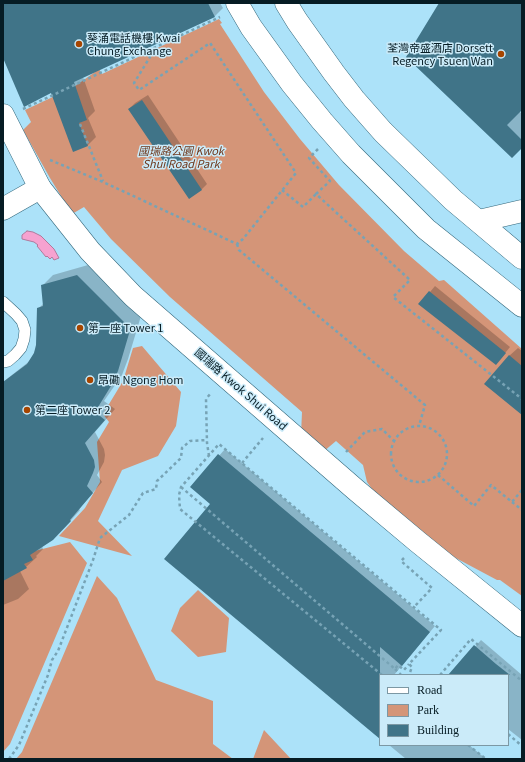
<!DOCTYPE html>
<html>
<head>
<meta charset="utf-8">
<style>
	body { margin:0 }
	#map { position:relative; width:525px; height:762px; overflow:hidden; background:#ace2f9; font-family:Georgia,serif }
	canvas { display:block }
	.frame { position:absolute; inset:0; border:4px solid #061c24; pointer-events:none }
	.legend { position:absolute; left:379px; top:674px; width:130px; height:72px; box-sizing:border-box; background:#cbebf9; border:1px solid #7c98a4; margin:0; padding:5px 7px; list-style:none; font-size:12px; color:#061c24 }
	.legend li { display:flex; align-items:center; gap:8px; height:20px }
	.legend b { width:20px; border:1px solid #7c98a4 }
</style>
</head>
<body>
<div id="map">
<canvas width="525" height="762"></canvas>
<div class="frame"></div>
<ul class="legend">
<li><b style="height:5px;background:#fff"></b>Road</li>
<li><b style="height:11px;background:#d49578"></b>Park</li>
<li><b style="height:11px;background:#407488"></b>Building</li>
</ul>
</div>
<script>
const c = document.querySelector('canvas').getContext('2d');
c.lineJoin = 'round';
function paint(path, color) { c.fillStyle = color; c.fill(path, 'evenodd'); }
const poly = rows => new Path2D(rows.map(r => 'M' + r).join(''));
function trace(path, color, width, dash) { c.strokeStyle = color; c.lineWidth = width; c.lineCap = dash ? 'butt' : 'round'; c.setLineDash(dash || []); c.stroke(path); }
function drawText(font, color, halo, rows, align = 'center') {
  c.font = font + ' Georgia,"Noto Sans TC",serif'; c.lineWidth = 3; c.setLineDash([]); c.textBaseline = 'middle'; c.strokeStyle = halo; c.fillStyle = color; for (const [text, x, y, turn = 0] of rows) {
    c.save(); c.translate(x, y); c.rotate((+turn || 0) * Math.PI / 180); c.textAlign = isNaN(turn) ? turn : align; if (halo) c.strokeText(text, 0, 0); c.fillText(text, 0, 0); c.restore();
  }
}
const green = poly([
	[219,19,222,23,220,24,264,92,300,139,339,185,404,251,439,281,444,280,522,349,522,596,500,580,497,580,452,556,382,503,367,482,363,465,336,441,323,452,301,435,302,412,170,297,111,239,84,207,72,214,50,178,23,130,31,122,25,110,74,87,99,69,102,74],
	[142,346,181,392,176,426,158,456,122,470,98,521,132,556,59,536,85,508,100,482,97,442,109,422,103,414,123,381,133,348],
	[70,542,87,563,10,744,3,752,3,559],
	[97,576,117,598,156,680,213,701,213,744,233,759,16,759,22,752],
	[198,590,229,618,226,652,198,657,171,631,180,608],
	[264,730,291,759,253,759]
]);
const water = poly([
	[27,231,33,232,41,236,54,249,59,258,54,260,52,257,50,259,47,256,46,257,37,246,38,245,34,242,22,239,22,235,27,231]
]);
const shadow = poly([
	[3,3,220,3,223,8,215,16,83,77,95,111,88,118,96,137,88,145,74,151,51,92,3,55],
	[441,3,522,3,522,108,519,111,522,114,522,147,512,157],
	[148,95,207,184,201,190,129,109,135,103],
	[88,265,136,313,141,316,128,359,122,375,104,401,115,409,95,432,104,449,105,455,104,462,97,475,102,482,79,509,80,510,64,528,42,546,43,549,36,556,37,557,26,567,20,571,29,589,18,599,3,605,3,382,31,360,37,346,38,309,44,303,42,286,53,275],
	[435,286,510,347,501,358,420,304],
	[518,348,522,351,522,413,509,356],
	[225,449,435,626,394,675,380,675,380,737,212,504,192,487],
	[481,640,522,675,522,740,508,729,508,675,450,675],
	[389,745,469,745,486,759,406,759]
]);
const building = poly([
	[3,3,208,3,215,17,74,82,87,120,79,123,88,146,73,152,51,93,24,107,3,58],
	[439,3,522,3,522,110,507,125,522,140,522,148,512,158,406,57],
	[142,100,202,190,189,199,128,109],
	[77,275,125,323,131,327,118,371,111,386,95,412,105,420,85,443,94,460,95,467,93,473,87,486,93,493,70,520,71,521,53,540,30,555,33,560,24,564,27,568,3,581,3,382,27,364,34,353,36,345,37,308,43,306,41,285],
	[429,291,506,353,496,365,418,304],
	[509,355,522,366,522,415,484,384],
	[218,454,430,632,402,666,380,647,380,739,164,559,210,504,190,487],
	[474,645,496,664,510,675,448,675]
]);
const path = poly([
	[23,109,220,17],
	[80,124,103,181],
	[318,149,309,158,330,181,316,194,410,280,393,297,522,399],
	[50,160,103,182,237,244,243,239,296,173,210,43,139,90,134,83,150,57,147,51],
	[282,190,303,207,316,194],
	[237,244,239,250,425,405,419,426],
	'391 454a28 28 0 1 1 56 0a28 28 0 1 1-56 0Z',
	[346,452,365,432,382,429,394,441],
	[209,456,207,443,206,399,211,393],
	[242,463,263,438],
	[438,475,474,506,491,485,512,502,522,490],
	[181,487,395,669,398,665,404,670,409,664],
	[512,502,522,510],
	[404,558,401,561,432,588,414,607],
	[395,669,401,675],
	[382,675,180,509,179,495,181,487,219,444,441,630,409,664,412,667,409,675],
	[440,675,471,639,522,681],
	[508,734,522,746],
	[468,745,486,759],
	[9,759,19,745,48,675,52,660,58,651,93,560,100,538,129,515,143,493,156,489,157,481,181,458,182,448,190,441,207,440]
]);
const lane = poly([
	[3,302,16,314,22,321,25,330,24,339,21,348,15,355,8,361,3,362]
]);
const street = poly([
	[3,209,40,188]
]);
const secondary = poly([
	[3,115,40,188,90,251,133,296,356,490,418,542,522,626],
	[479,221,522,211]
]);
const primary = poly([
	[237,3,251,27,292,84,322,121,351,154,426,229,522,306],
	[286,3,297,21,334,73,354,99,383,132,453,200,522,258]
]);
const markers = [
	[79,44,4,"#a64500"],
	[501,54,4,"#a64500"],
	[80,328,4,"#a64500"],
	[90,380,4,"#a64500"],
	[27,410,4,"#a64500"]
];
const poiNames = [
	["葵涌電話機樓 Kwai",87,38],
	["Chung Exchange",87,51],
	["荃灣帝盛酒店 Dorsett",493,48,"right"],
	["Regency Tsuen Wan",493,61,"right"],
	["第一座 Tower 1",88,328],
	["昂磡 Ngong Hom",98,380],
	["第二座 Tower 2",35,410]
];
const parkNames = [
	["國瑞路公園 Kwok",181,151],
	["Shui Road Park",181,164]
];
const streetNames = [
	["國瑞路 Kwok Shui Road",241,389,41]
];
paint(green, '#d49578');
paint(water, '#f6a2d0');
trace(water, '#ae7a9c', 1);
paint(shadow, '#0003');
paint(building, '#407488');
trace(lane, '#34687c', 12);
trace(street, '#34687c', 23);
trace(secondary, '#34687c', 23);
trace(primary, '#34687c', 23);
trace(path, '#77a3b5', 2.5, [3, 3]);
trace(lane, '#fff', 11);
trace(street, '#fff', 22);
trace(secondary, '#fff', 22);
trace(primary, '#fff', 22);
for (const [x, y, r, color] of markers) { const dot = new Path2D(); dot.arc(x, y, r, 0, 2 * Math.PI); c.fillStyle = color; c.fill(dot); trace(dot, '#cbebf9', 1.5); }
drawText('11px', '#061c24', '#cbebf9', poiNames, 'left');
drawText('italic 11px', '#6e371b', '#cbebf9', parkNames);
drawText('11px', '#061c24', '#cbebf9', streetNames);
</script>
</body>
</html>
